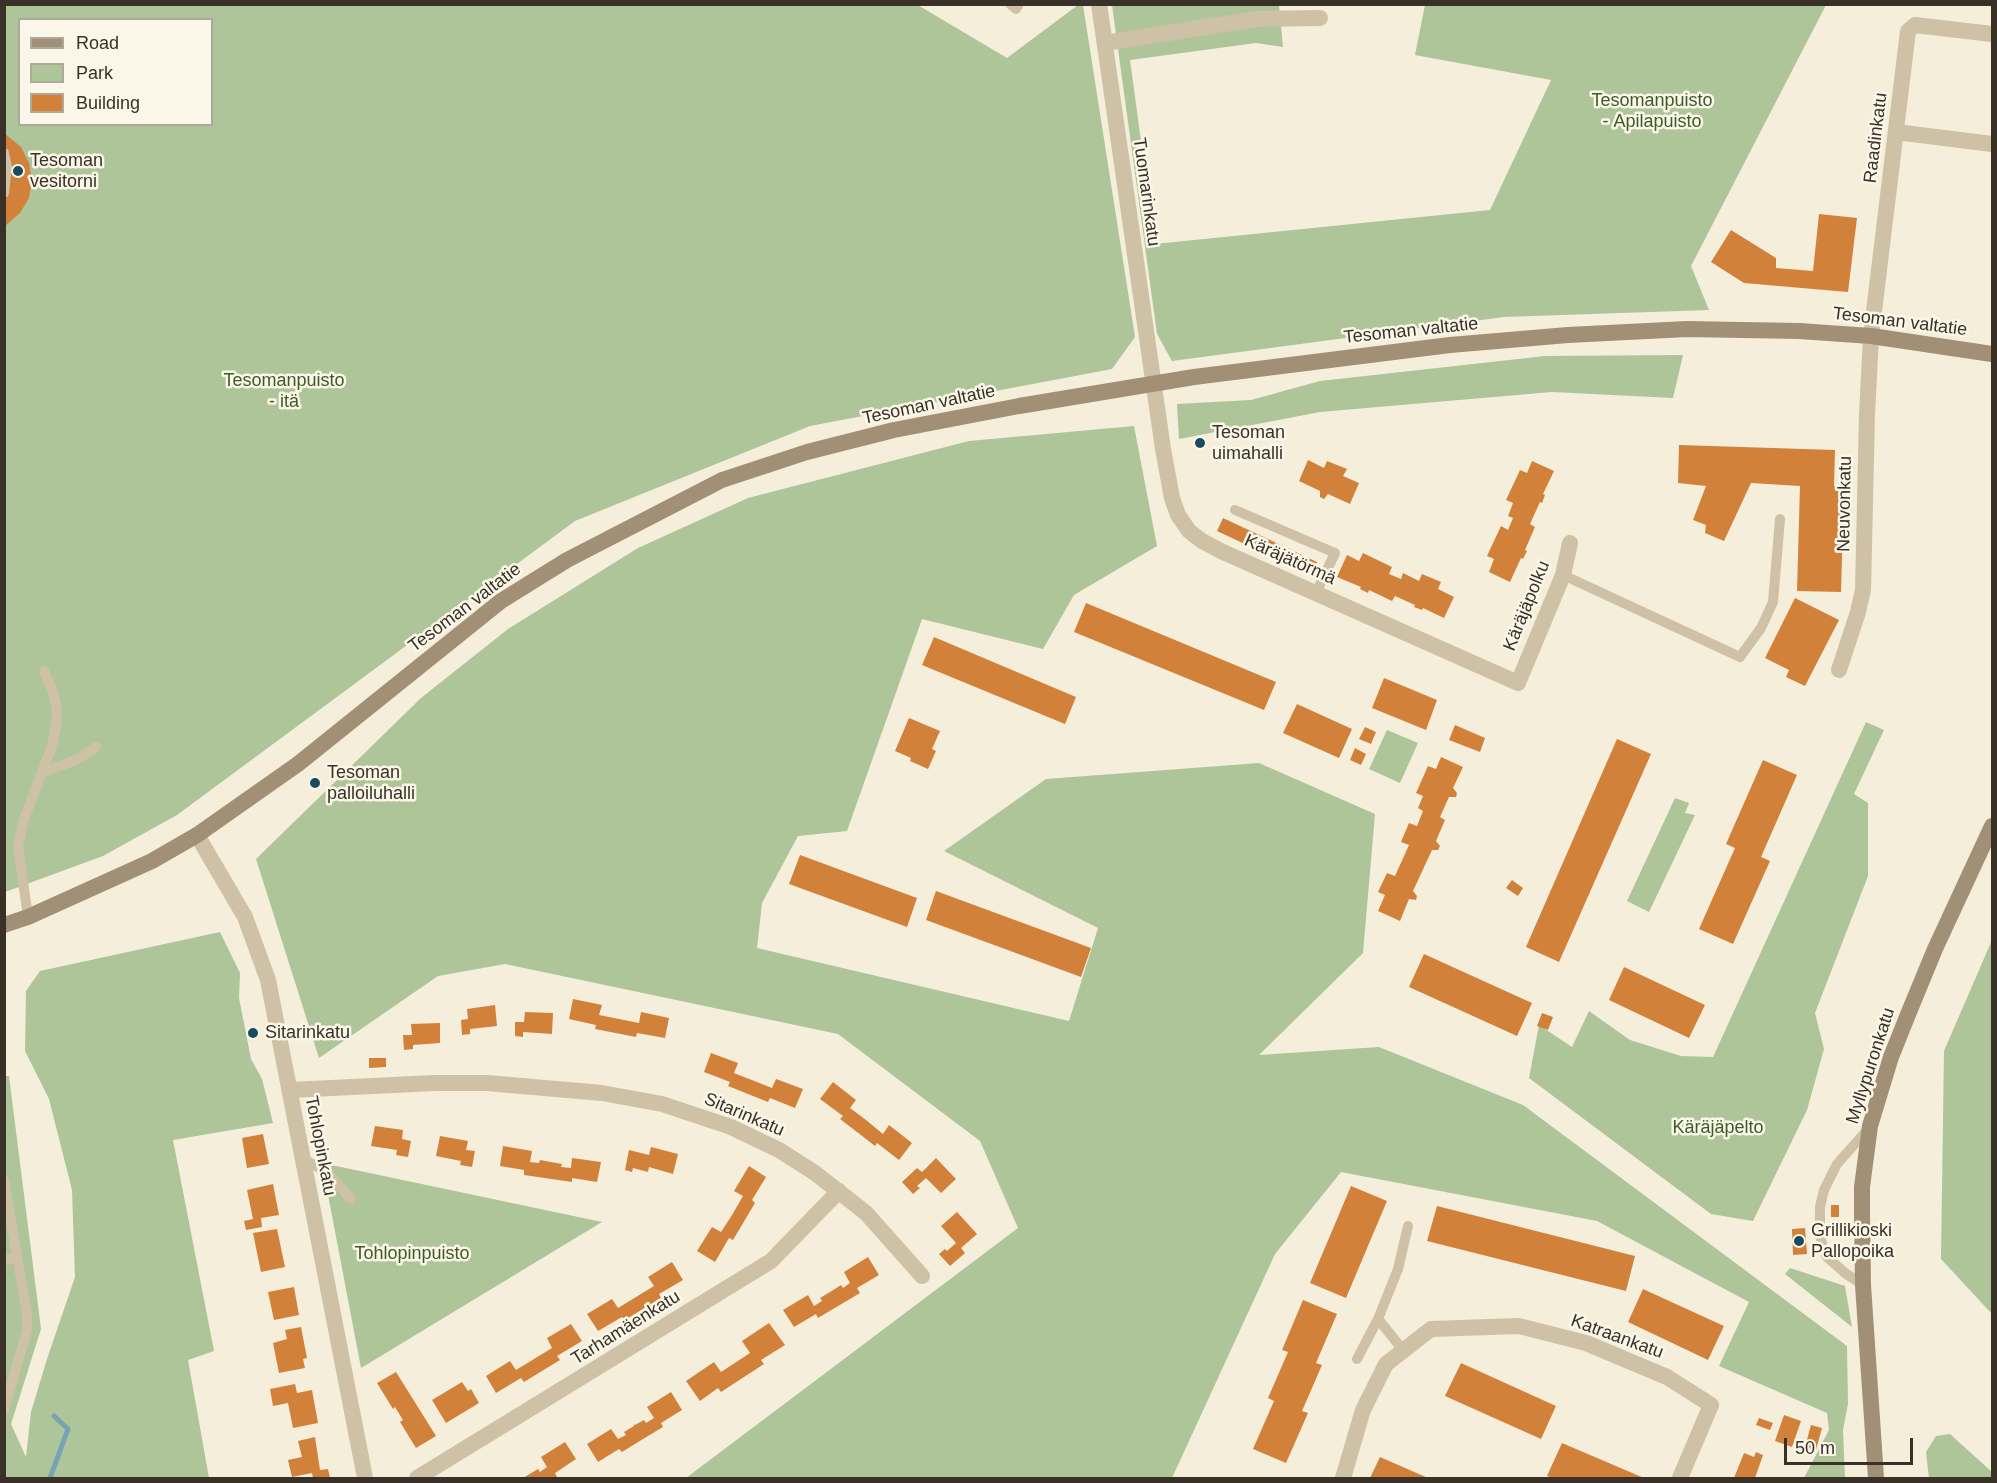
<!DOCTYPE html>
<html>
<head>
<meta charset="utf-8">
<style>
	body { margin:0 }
	#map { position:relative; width:1997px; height:1483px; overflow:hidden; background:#f4eedb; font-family:Arial,sans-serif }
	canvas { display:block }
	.frame { position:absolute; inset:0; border:6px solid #393127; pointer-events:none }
	.legend { position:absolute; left:18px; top:18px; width:195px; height:108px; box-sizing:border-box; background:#fbf7e8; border:2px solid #ada89b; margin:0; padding:8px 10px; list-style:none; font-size:18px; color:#393127 }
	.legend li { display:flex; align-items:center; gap:12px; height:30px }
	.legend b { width:30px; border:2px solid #ada89b }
	.scale { position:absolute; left:1784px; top:1438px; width:129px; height:27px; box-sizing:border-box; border:3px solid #393127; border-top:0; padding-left:8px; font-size:18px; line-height:21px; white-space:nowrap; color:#393127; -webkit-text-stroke:4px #fbf7e8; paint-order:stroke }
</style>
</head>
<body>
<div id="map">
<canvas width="1997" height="1483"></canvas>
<div class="frame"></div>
<ul class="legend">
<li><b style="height:8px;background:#a29076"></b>Road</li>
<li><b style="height:16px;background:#adc599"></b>Park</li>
<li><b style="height:16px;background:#d2813b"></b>Building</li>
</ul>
<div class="scale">50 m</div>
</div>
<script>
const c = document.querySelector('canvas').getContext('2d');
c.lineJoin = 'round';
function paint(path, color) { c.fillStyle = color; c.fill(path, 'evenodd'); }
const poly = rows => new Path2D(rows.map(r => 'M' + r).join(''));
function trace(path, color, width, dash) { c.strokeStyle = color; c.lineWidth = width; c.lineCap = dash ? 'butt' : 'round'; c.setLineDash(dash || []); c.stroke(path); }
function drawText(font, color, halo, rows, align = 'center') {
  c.font = font + ' Arial,sans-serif'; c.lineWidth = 5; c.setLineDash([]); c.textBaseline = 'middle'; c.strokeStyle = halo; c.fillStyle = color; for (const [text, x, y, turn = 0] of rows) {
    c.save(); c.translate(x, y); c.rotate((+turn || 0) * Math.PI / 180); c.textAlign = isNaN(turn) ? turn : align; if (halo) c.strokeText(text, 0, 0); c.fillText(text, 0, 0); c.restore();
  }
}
const green = poly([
	[916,4,1007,58,1078,5,1083,5,1135,337,1112,369,810,426,575,521,177,815,103,856,5,892,4,5],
	[20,20,212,20,212,124,20,124],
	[1112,5,1279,5,1283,47,1256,43,1130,60,1155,244,1490,210,1551,80,1415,55,1425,5,1826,5,1691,266,1709,310,1504,317,1172,361,1157,334],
	[1683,355,1673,398,1552,392,1320,412,1179,439,1177,404,1251,400,1320,381,1545,356],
	[1134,426,1157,546,1074,595,1043,649,922,619,847,831,798,836,762,903,757,948,1069,1021,1098,928,944,851,1046,779,1259,763,1375,814,1363,953,1259,1055,1379,1047,1523,1105,1847,1346,1848,1404,1843,1430,1845,1478,1804,1478,1829,1430,1827,1413,1719,1366,1749,1302,1597,1221,1341,1172,1275,1254,1172,1478,686,1478,1018,1228,980,1141,838,1034,505,964,438,976,319,1058,256,859,421,698,508,629,638,548,748,498,969,441],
	[1866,722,1884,730,1854,794,1868,803,1868,876,1815,1013,1824,1049,1807,1110,1753,1221,1711,1214,1529,1078,1539,1025,1572,1047,1589,1011,1630,1040,1681,1056,1713,1057],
	[1387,730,1418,743,1400,783,1369,769],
	[1675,798,1689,803,1685,813,1695,815,1649,912,1627,901],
	[220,932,240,973,239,998,251,1059,262,1079,273,1123,173,1140,214,1351,188,1360,209,1478,5,1478,5,1076,9,1076,41,1329,11,1424,26,1457,31,1412,47,1359,75,1277,72,1190,49,1099,25,1051,26,991,40,971],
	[1992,940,1992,1314,1941,1259,1944,1051],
	[322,1163,602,1222,361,1368],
	[1790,1268,1845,1286,1852,1327,1785,1274],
	[1950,1434,1992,1472,1992,1478,1929,1478,1926,1452,1936,1436]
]);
const stream = poly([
	[50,1478,68,1429,54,1416]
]);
const building = poly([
	[4,133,21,147,29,163,32,180,29,198,20,213,4,227],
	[1819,214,1857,218,1848,292,1744,283,1711,262,1731,230,1776,258,1776,268,1813,271],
	[1679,445,1835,450,1834,486,1844,486,1841,592,1797,591,1800,486,1751,483,1724,541,1705,533,1706,525,1693,520,1706,486,1678,483],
	[1308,460,1324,468,1327,461,1347,469,1343,476,1359,483,1350,504,1328,494,1324,499,1320,497,1320,491,1299,481],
	[1532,461,1554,471,1543,494,1545,495,1542,503,1540,502,1530,524,1535,527,1525,550,1527,551,1523,559,1521,558,1510,582,1489,572,1494,559,1487,556,1501,526,1508,530,1513,518,1508,516,1513,503,1506,500,1520,470,1527,473],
	[1223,518,1317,562,1311,575,1217,531],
	[1363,553,1392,567,1389,574,1401,579,1403,573,1419,581,1422,574,1441,582,1438,589,1454,597,1444,618,1423,608,1422,610,1414,607,1415,605,1395,596,1392,601,1369,590,1368,593,1360,589,1361,587,1337,577,1347,555,1359,561],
	[1795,598,1839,620,1805,686,1786,677,1789,670,1765,658],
	[1086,603,1276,682,1264,710,1074,632],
	[934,637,1076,697,1065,724,922,665],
	[1384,678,1437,700,1426,730,1372,708],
	[1297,704,1352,729,1339,758,1283,733],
	[909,718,940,731,932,749,936,751,928,769,910,761,911,758,895,751],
	[1455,725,1485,738,1480,752,1449,740],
	[1365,727,1376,732,1371,744,1359,739],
	[1617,739,1651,754,1559,962,1526,947],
	[1355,748,1366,754,1361,765,1350,760],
	[1441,757,1463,767,1453,788,1457,793,1456,797,1449,797,1440,817,1445,820,1436,841,1440,846,1438,850,1432,850,1413,891,1417,896,1416,900,1409,899,1400,921,1378,911,1385,895,1378,892,1387,873,1395,876,1409,845,1401,842,1409,823,1417,826,1423,811,1418,808,1423,796,1416,793,1428,766,1436,769],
	[1763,760,1797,775,1761,857,1770,861,1733,944,1699,929,1735,848,1726,844],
	[800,855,917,898,907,927,789,884],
	[1512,880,1523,888,1518,896,1506,888],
	[936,891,1091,948,1081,977,926,920],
	[1424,954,1532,1003,1517,1036,1409,987],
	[1624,967,1705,1005,1689,1038,1609,1000],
	[573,999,602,1005,599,1015,639,1023,641,1012,669,1018,665,1038,637,1033,636,1037,595,1029,596,1025,569,1019],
	[495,1005,497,1026,470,1029,470,1034,462,1035,461,1020,468,1019,467,1009],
	[525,1012,553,1013,552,1034,523,1032,523,1037,515,1036,515,1022,524,1022],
	[1542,1013,1553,1017,1548,1030,1537,1026],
	[440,1023,440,1043,413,1045,413,1049,404,1050,403,1035,412,1035,411,1024],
	[711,1053,738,1063,734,1073,772,1088,776,1079,803,1089,795,1108,770,1098,768,1102,728,1086,730,1082,704,1072],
	[369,1058,386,1058,386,1067,369,1068],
	[833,1082,856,1100,850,1108,866,1120,883,1134,889,1125,912,1143,899,1160,877,1143,875,1146,857,1132,840,1119,843,1116,820,1099],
	[375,1126,403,1130,402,1139,411,1141,408,1157,396,1155,397,1150,371,1146],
	[263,1134,269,1164,247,1168,242,1138],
	[440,1136,468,1141,466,1150,475,1151,472,1167,460,1165,461,1161,436,1156],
	[503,1146,532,1151,530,1162,539,1163,540,1160,562,1164,561,1167,571,1168,572,1158,601,1162,597,1182,572,1178,572,1182,524,1175,524,1170,500,1166],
	[651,1147,678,1154,673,1174,649,1167,648,1172,633,1168,632,1172,625,1170,629,1150,649,1155],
	[936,1158,956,1179,941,1193,926,1178,917,1186,920,1188,913,1194,902,1182,917,1168,922,1172],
	[749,1166,766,1177,752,1200,755,1203,733,1240,729,1238,715,1262,697,1251,712,1227,721,1232,732,1215,743,1196,734,1191],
	[273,1184,279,1215,261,1218,262,1227,246,1230,244,1221,253,1219,247,1190],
	[1351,1186,1387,1201,1346,1298,1310,1283],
	[1831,1205,1839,1205,1839,1217,1831,1217],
	[1437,1206,1635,1256,1626,1291,1427,1241],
	[957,1212,977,1234,961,1248,965,1253,950,1266,939,1254,945,1249,947,1251,956,1243,941,1226],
	[1805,1228,1807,1254,1793,1255,1792,1229],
	[277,1229,285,1267,261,1272,253,1233],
	[868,1257,879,1275,857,1288,860,1293,818,1318,816,1314,794,1327,783,1310,808,1295,814,1306,822,1301,820,1298,830,1292,841,1285,843,1288,850,1283,844,1272],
	[672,1262,683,1280,659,1294,661,1298,625,1320,622,1317,598,1331,587,1314,612,1299,618,1308,654,1286,648,1277],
	[294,1287,299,1315,274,1320,268,1292],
	[1643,1289,1724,1326,1708,1360,1628,1322],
	[1303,1300,1337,1314,1316,1363,1322,1365,1302,1411,1308,1413,1286,1463,1253,1449,1274,1401,1268,1398,1288,1352,1282,1350],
	[769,1323,785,1345,761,1360,764,1364,721,1392,718,1388,700,1401,686,1381,714,1362,721,1372,750,1353,742,1341],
	[571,1324,582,1341,557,1356,560,1360,524,1382,521,1378,496,1393,486,1376,510,1361,516,1370,552,1348,547,1338],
	[301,1327,307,1358,303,1359,305,1368,279,1373,273,1343,287,1339,285,1330],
	[1461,1363,1556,1406,1541,1439,1445,1396],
	[396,1372,436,1436,416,1448,400,1422,403,1420,395,1407,393,1409,377,1383],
	[462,1382,468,1391,471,1389,479,1403,446,1423,432,1400],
	[295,1384,297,1393,312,1390,318,1423,293,1428,288,1403,273,1406,270,1389],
	[671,1392,682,1410,661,1423,663,1427,643,1439,622,1452,619,1449,598,1462,587,1444,611,1429,618,1439,626,1435,624,1432,634,1426,634,1424,635,1425,644,1420,646,1423,654,1418,647,1407],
	[1784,1415,1801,1421,1792,1447,1775,1441],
	[1759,1418,1773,1423,1770,1430,1756,1425],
	[1811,1425,1822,1428,1816,1450,1805,1447],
	[315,1437,320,1470,328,1469,330,1478,313,1478,312,1473,292,1477,288,1460,302,1457,298,1441],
	[565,1442,576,1459,555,1473,557,1477,554,1478,523,1478,538,1469,540,1472,547,1467,541,1457],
	[1562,1443,1644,1478,1553,1478,1547,1476],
	[1756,1452,1763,1455,1755,1478,1734,1478,1744,1453,1754,1457],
	[1380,1457,1428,1478,1370,1478]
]);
const service = poly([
	[1010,4,1016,9,1019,4],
	[4,153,7,167,4,193],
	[1235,510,1335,553,1316,593],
	[1563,575,1740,657,1761,628,1773,602,1780,519],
	[41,773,76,760,96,747],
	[28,917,18,846,24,819,52,746,56,727,57,710,53,692,44,671],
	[303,1159,327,1172,351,1199],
	[4,1180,27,1314,27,1331,4,1410],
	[4,1260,17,1258],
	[1863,1285,1845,1273,1827,1257,1824,1251,1820,1235,1820,1207,1824,1190,1837,1164,1870,1127],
	[1403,1350,1378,1319,1398,1269,1408,1226],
	[1357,1359,1378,1319]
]);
const minor = poly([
	[1099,4,1163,449,1172,498,1178,515,1189,531,1202,541,1223,552,1518,683,1563,575,1570,543],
	[1105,43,1256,19,1320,18],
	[1896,132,1992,144],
	[1839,670,1858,612,1863,590,1867,415,1871,336,1908,31,1915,25,1992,34],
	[290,1090,435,1083,487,1083,602,1093,662,1104,731,1127,779,1150,815,1173,866,1213,922,1276],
	[417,1478,771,1261,839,1191],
	[1343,1478,1363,1410,1386,1364,1431,1329,1519,1326,1586,1343,1667,1377,1711,1405,1680,1478]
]);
const tertiary = poly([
	[197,835,245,917,268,980,365,1478]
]);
const secondary = poly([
	[4,925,28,917,152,861,197,835,298,764,501,601,567,560,722,480,807,452,894,430,1019,406,1194,377,1450,345,1568,335,1687,329,1799,331,1871,336,1992,354],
	[1876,1478,1863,1285,1862,1213,1862,1187,1870,1126,1891,1057,1909,1012,1935,949,1992,826]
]);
const markers = [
	[18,171,6,"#184b5f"],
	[1200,443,6,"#184b5f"],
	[315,783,6,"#184b5f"],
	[253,1033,6,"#184b5f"],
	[1799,1241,6,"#184b5f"]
];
const parkNames = [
	["Tesomanpuisto",1652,101],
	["- Apilapuisto",1652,122],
	["Tesomanpuisto",284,381],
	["- itä",284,402],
	["Käräjäpelto",1718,1128],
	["Tohlopinpuisto",412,1254]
];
const streetNames = [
	["Raadinkatu",1876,138,-83],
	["Tuomarinkatu",1146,192,82],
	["Tesoman valtatie",1900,322,7],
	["Tesoman valtatie",1411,331,-6],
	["Tesoman valtatie",929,405,-12],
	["Neuvonkatu",1845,504,-89],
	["Käräjätörmä",1290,560,24],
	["Käräjäpolku",1527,606,-68],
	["Tesoman valtatie",465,608,-37],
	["Myllypuronkatu",1871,1066,-72],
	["Sitarinkatu",744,1115,23],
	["Tohlopinkatu",320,1146,79],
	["Tarhamäenkatu",626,1328,-32],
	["Katraankatu",1617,1337,20]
];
const poiNames = [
	["Tesoman",30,161],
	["vesitorni",30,182],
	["Tesoman",1212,433],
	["uimahalli",1212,454],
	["Tesoman",327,773],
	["palloiluhalli",327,794],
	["Sitarinkatu",265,1033],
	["Grillikioski",1811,1231],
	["Pallopoika",1811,1252]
];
paint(green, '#adc599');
trace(stream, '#77a4b5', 5);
paint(building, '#d2813b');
trace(service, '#cec1a5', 10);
trace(minor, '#cec1a5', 16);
trace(tertiary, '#cec1a5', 16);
trace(secondary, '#a29076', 16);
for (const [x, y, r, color] of markers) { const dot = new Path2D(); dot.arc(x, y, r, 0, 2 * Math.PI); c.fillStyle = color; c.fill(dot); trace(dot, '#fbf7e8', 2); }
drawText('18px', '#3d5a28', '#fbf7e8', parkNames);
drawText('18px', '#393127', '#fbf7e8', streetNames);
drawText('18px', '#393127', '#fbf7e8', poiNames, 'left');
</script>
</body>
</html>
